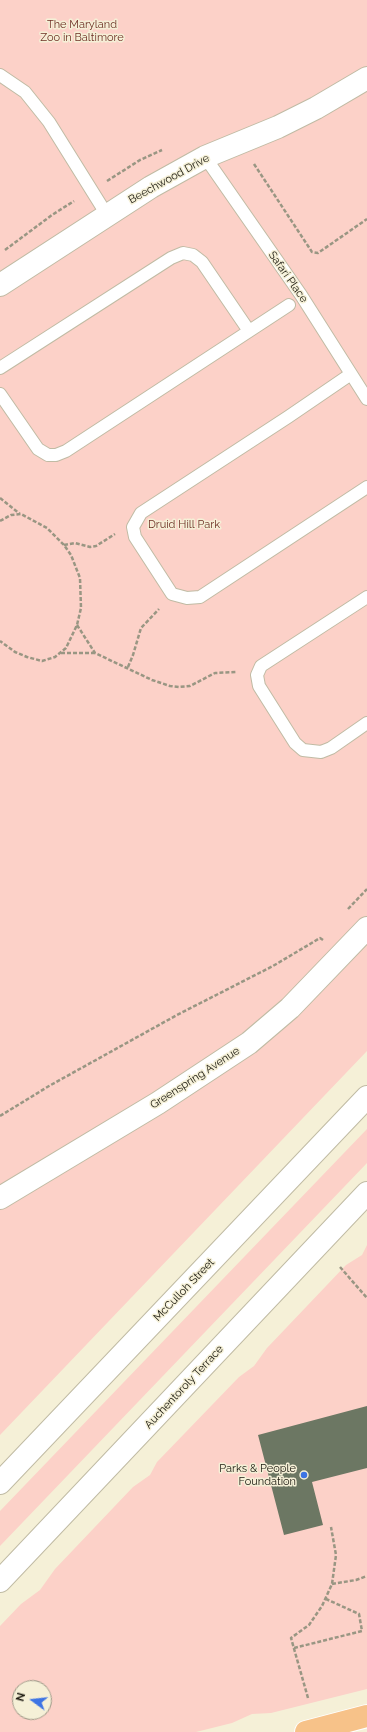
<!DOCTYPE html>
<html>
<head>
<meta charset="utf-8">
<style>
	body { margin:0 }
	#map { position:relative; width:367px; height:1732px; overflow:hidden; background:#f5f0d7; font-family:Raleway,sans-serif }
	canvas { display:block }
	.north { position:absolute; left:12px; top:1680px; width:40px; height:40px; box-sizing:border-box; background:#f5f0d7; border:1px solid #9d9987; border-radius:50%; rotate:285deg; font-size:11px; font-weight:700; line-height:16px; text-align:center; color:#19170e }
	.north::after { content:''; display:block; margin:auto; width:14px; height:18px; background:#3d74e4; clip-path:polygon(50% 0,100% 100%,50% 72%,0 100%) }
</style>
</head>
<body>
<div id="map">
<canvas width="367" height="1732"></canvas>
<div class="north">N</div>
</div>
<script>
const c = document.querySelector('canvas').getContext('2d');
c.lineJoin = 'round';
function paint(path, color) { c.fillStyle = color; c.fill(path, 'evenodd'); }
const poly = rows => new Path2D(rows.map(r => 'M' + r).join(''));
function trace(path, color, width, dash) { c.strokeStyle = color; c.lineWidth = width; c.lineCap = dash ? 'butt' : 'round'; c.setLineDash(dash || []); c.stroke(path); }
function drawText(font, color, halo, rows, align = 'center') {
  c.font = font + ' Raleway,sans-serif'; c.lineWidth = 3; c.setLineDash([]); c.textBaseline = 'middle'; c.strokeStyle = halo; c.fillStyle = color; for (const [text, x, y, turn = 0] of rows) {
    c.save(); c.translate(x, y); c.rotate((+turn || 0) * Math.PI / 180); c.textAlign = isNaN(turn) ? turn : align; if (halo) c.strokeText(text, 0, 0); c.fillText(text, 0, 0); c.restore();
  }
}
const green = poly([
	[0,0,367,0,367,1051,0,1435],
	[367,1129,367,1163,0,1546,0,1511],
	[367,1245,367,1689,271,1713,252,1714,232,1723,196,1732,0,1732,0,1626,21,1604,40,1590,55,1569,133,1487,150,1475,157,1462,239,1377,254,1366,267,1348,346,1265,362,1255],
	[20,1688,44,1688,44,1712,20,1712]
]);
const building = poly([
	[367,1406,367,1468,312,1482,323,1525,284,1535,258,1435]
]);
const path = poly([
	[254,164,312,252,318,253,367,219],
	[107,181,140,160,162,150],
	[5,250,52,215,74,201],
	[0,498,20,514],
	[0,521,11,515,21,514,47,528,64,545,71,555,80,578,81,608,77,625,66,648,55,657,42,661,27,657,15,652,0,641],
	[64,545,75,543,90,547,96,546,115,534],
	[77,625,95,653,152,680,170,686,179,687,190,686,215,673,237,672],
	[61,653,95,653],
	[128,667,133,655,141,628,159,609],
	[348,909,367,889],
	[0,1116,49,1086,177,1015,273,966,320,938,323,940],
	[340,1267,367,1298],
	[332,1584,356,1580,367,1576],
	[294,1648,362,1631,359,1614,326,1599],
	[308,1698,291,1638,309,1625,322,1606,332,1584,336,1555,331,1527]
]);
const service = poly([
	[0,75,25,92,49,122,107,215],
	[205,157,301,295,367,399],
	[0,368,171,258,183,253,193,255,202,262,249,331],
	[351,374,288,417,141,513,133,527,135,537,172,594,187,598,200,597,367,487],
	[0,394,38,449,48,455,56,455,66,451,289,305],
	[367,597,261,666,257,675,259,686,295,743,303,750,321,752,331,748,367,723]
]);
const minor = poly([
	[0,285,151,187,205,157,278,127,316,108,367,78],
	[0,1198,158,1103,249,1043,290,1008,367,928]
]);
const secondary = poly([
	[0,1483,367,1097],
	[0,1581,367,1193]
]);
const primary = poly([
	[306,1732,367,1716]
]);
const markers = [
	[304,1475,4,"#3d74e4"]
];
const parkNames = [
	["The Maryland",82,25],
	["Zoo in Baltimore",82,38],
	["Druid Hill Park",184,525]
];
const streetNames = [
	["Beechwood Drive",169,179,-29],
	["Safari Place",288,277,55],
	["Greenspring Avenue",195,1078,-33],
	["McCulloh Street",184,1290,-46],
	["Auchentoroly Terrace",184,1387,-47]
];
const poiNames = [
	["Parks & People",296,1469],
	["Foundation",296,1482]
];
paint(green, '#fcd1c8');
paint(building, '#6c7763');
trace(service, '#c0bba4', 14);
trace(minor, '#c0bba4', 24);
trace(secondary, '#c0bba4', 24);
trace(primary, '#fff', 24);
trace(path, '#999683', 2.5, [4, 2]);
trace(service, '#fff', 12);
trace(minor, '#fff', 22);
trace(secondary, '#fff', 22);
trace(primary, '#f7c289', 22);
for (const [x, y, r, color] of markers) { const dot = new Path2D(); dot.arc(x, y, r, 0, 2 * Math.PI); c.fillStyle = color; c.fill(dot); trace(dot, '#f5f0d7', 1.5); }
drawText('11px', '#6e2f25', '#f5f0d7', parkNames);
drawText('11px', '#19170e', '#f5f0d7', streetNames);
drawText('11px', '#19170e', '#f5f0d7', poiNames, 'right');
</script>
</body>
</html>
